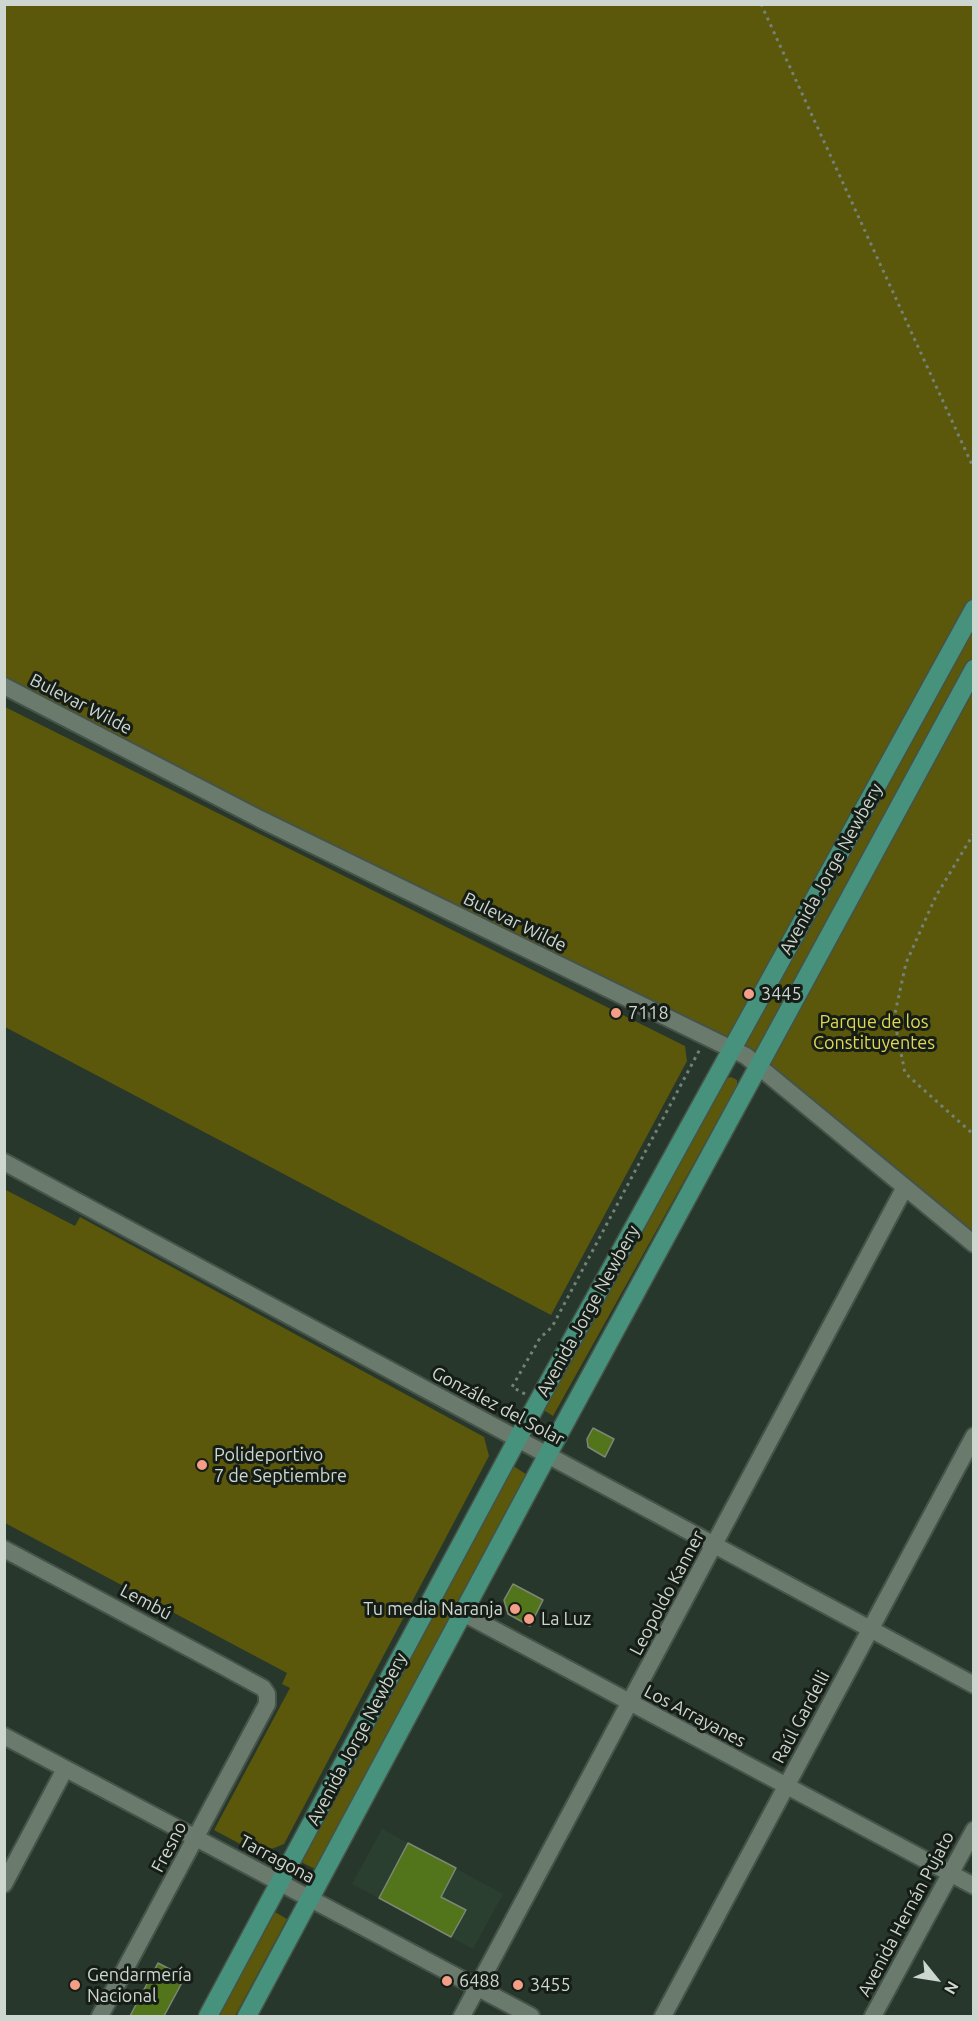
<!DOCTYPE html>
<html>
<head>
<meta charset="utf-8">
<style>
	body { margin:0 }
	#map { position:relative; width:978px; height:2021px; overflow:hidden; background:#28372c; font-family:Ubuntu,sans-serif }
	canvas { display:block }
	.frame { position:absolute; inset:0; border:6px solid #cdd7cf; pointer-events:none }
	.north { position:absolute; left:906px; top:1949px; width:60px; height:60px; -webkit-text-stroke:4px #161d17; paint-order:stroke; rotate:120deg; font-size:16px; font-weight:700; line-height:24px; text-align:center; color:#cdd7cf }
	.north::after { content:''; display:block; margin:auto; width:21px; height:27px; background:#cdd7cf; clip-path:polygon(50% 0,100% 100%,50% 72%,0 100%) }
</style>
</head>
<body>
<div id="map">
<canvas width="978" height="2021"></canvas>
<div class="frame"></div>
<div class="north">N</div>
</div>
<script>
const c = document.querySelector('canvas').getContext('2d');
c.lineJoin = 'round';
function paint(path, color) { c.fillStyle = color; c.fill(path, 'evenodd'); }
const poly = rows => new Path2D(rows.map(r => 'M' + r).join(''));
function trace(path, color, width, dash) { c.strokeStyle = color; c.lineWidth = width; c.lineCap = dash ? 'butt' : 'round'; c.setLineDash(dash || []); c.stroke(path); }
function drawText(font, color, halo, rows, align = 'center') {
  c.font = font + ' Ubuntu,sans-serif'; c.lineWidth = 6; c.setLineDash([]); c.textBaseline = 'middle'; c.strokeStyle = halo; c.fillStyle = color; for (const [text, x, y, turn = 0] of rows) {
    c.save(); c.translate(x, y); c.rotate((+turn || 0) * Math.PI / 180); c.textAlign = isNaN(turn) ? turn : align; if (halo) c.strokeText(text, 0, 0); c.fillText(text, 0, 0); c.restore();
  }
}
const built = poly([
	[382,1829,503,1894,473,1949,352,1884]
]);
const green = poly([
	[4,5,973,5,973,1244,759,1065,5,686],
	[5,707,685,1046,687,1061,551,1315,5,1027],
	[731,1077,737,1080,737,1086,553,1416,542,1409,725,1079],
	[4,1189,75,1226,80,1217,484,1437,489,1456,284,1844,259,1854,214,1830,290,1688,282,1684,287,1673,5,1523],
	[513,1466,526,1474,315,1869,301,1862],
	[275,1912,287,1919,235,2016,219,2016]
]);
const building = poly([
	[593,1428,614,1439,605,1457,588,1447,587,1439,593,1428],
	[513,1584,543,1600,530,1626,508,1614,504,1600,513,1584],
	[408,1843,456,1868,441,1897,466,1910,451,1937,379,1898,408,1843],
	[158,1963,185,1977,164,2016,130,2016,158,1963]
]);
const path = poly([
	[761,4,974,469],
	[974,833,936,896,906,963,894,1018,905,1073,974,1135],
	[525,1394,512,1387,540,1338,552,1327,700,1049]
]);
const minor = poly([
	[4,686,260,819,746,1056,974,1244],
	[4,1162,974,1685],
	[4,1549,219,1664,263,1688,267,1694,267,1704,100,2016],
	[463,1613,974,1886],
	[4,1736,531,2016],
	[4,1884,65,1769],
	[462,2016,905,1187],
	[663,2016,974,1436],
	[873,2016,974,1830]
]);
const major = poly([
	[208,2016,518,1438,974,609],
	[247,2016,548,1454,974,669]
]);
const markers = [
	[749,994,6,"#f49e87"],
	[616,1013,6,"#f49e87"],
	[202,1465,6,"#f49e87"],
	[515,1609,6,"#f49e87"],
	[529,1619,6,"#f49e87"],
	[447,1981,6,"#f49e87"],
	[75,1985,6,"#f49e87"],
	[518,1985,6,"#f49e87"]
];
const streetNames = [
	["Bulevar Wilde",81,704,27],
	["Avenida Jorge Newbery",831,869,-61],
	["Bulevar Wilde",515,922,26],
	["Avenida Jorge Newbery",588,1311,-61],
	["González del Solar",498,1406,28],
	["Leopoldo Kanner",667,1593,-62],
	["Lembú",146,1602,28],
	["Los Arrayanes",695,1716,28],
	["Raúl Gardelli",801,1717,-62],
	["Avenida Jorge Newbery",357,1739,-62],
	["Fresno",169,1847,-62],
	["Tarragona",277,1859,28],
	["Avenida Hernán Pujato",906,1914,-62]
];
const poiNames = [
	["3445",761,994],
	["7118",628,1013],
	["Polideportivo",214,1455],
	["7 de Septiembre",214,1476],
	["Tu media Naranja",503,1609,"right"],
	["La Luz",541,1619],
	["Gendarmería",87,1975],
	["Nacional",87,1996],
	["6488",459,1981],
	["3455",530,1985]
];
const parkNames = [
	["Parque de los",874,1022],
	["Constituyentes",874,1043]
];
paint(built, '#2a3f2f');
paint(green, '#5b570b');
paint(building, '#52741b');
trace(building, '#7e8775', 1.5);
trace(minor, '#455348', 20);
trace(major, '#455348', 21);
trace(path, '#748177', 3, [3, 4.5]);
trace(minor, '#6a7b6d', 16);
trace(major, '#47927d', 18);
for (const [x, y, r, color] of markers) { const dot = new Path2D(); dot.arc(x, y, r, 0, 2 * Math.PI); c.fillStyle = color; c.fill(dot); trace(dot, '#161d17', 2); }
drawText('18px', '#cdd7cf', '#161d17', streetNames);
drawText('18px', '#cdd7cf', '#161d17', poiNames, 'left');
drawText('18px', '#e0d752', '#161d17', parkNames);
</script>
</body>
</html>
